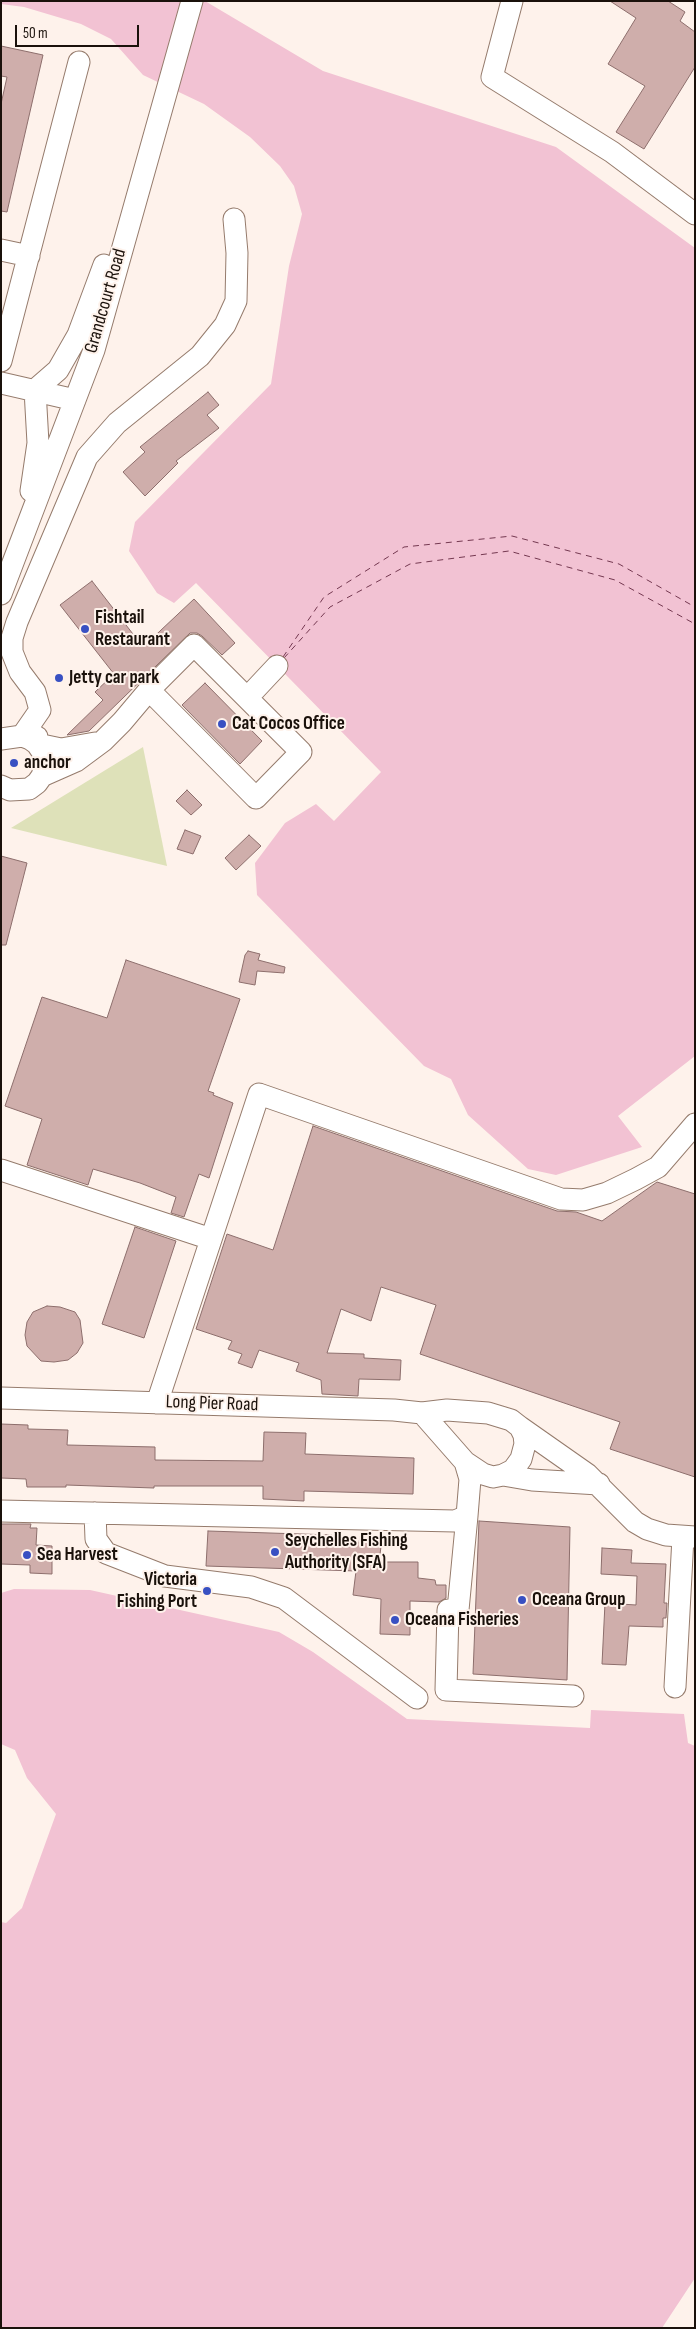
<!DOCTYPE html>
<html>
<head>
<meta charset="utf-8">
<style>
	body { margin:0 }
	#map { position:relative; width:696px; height:2329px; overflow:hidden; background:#fef2eb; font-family:"Sofia Sans Condensed",sans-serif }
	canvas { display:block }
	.frame { position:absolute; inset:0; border:2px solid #1a110b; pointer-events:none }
	.scale { position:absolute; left:15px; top:25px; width:124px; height:22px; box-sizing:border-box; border:2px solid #1a110b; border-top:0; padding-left:6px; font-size:15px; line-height:18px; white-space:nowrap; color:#1a110b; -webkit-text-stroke:4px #fef2eb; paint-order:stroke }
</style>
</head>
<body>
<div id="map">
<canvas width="696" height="2329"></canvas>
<div class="frame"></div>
<div class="scale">50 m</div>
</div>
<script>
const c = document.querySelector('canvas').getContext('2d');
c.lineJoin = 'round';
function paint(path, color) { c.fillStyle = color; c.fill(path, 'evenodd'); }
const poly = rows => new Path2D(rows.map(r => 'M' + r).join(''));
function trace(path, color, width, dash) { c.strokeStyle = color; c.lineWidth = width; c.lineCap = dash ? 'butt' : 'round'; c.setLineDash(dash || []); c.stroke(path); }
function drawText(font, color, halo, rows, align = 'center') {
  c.font = font + ' "Sofia Sans Condensed",sans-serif'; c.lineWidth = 4; c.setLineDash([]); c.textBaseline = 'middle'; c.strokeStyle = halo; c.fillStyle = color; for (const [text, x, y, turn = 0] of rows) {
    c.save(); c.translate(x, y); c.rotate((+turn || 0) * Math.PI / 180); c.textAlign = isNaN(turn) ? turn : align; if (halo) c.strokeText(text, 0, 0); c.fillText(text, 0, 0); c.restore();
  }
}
const green = poly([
	[143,747,167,866,11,828]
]);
const water = poly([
	[1,1,205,1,323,71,556,147,695,248,695,1056,618,1116,642,1147,556,1175,528,1169,468,1115,451,1079,424,1066,257,895,255,863,285,823,316,804,334,821,381,772,196,583,174,603,157,593,129,551,135,522,271,384,289,266,302,214,294,186,280,166,250,137,204,104,143,75,111,39,81,24,24,7,1,4],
	[14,1589,90,1590,279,1632,313,1652,407,1719,590,1728,591,1710,684,1714,688,1743,695,1746,695,2278,662,2328,1,2328,1,1922,6,1923,22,1908,56,1814,27,1778,15,1750,1,1744,1,1593]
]);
const ferry = poly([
	[283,657,324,597,404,547,512,536,619,564,695,607],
	[284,658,330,607,410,564,509,551,615,580,695,624]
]);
const building = poly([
	[610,1,668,1,685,12,680,21,695,32,695,67,644,149,616,132,645,86,608,64,636,18,610,1],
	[1,46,43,55,7,212,1,211,1,104,7,77,1,76,1,46],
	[208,392,219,405,207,415,219,428,176,461,178,463,145,496,123,472,145,452,140,447,208,392],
	[92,581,143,647,194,599,235,643,222,655,202,636,197,633,190,633,89,731,67,735,103,700,95,692,114,674,60,605,92,581],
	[205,683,262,741,240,764,182,705,205,683],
	[187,790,202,805,191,815,176,801,187,790],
	[185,830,201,836,193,854,177,849,185,830],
	[249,835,261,846,236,870,225,858,249,835],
	[1,856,27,863,6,945,1,945,1,856],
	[248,951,260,954,258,960,285,967,284,973,257,971,255,985,239,982,245,955,248,951],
	[126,960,240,999,208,1091,214,1093,213,1095,233,1103,209,1178,199,1174,184,1217,171,1213,176,1197,140,1183,93,1169,88,1185,27,1165,42,1119,5,1106,42,997,107,1018,126,960],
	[313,1126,557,1211,576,1212,602,1221,657,1182,695,1194,695,1477,610,1449,620,1422,420,1354,436,1305,381,1287,371,1321,341,1309,327,1353,364,1354,364,1358,401,1360,400,1380,359,1379,358,1396,322,1394,321,1380,296,1371,299,1363,259,1350,252,1368,238,1363,242,1354,228,1349,232,1341,196,1329,227,1234,273,1250,313,1126],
	[135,1227,176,1241,144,1338,102,1324,135,1227],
	[47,1306,60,1307,75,1312,80,1320,83,1343,77,1353,68,1360,54,1362,41,1361,27,1346,25,1335,27,1322,33,1312,47,1306],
	[1,1424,28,1425,28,1429,68,1430,67,1445,155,1447,155,1460,263,1461,264,1432,306,1433,305,1454,414,1458,413,1494,304,1491,304,1501,263,1499,263,1486,154,1486,154,1488,66,1485,66,1487,27,1487,26,1479,1,1478,1,1424],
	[479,1521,570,1527,567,1680,473,1674,479,1521],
	[1,1524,31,1524,30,1528,37,1528,36,1545,52,1546,52,1574,30,1573,30,1565,1,1564,1,1524],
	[208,1531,332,1535,332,1543,359,1543,360,1536,382,1539,379,1562,418,1562,418,1578,435,1580,436,1585,446,1585,446,1598,439,1602,410,1601,410,1635,380,1634,381,1599,353,1595,356,1571,206,1566,208,1531],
	[602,1548,632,1550,631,1563,666,1564,664,1603,667,1603,666,1618,663,1618,663,1627,629,1626,626,1665,602,1664,605,1603,636,1605,637,1576,601,1574,602,1548]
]);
const minor = poly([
	[512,1,492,77,612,152,695,214],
	[1,250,29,256],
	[1,361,79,62],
	[1,383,75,400],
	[31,491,38,443,35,390,58,370,78,335,104,265],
	[1,594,94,350,192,1],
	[247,698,277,666],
	[22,736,40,710,35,692,20,672,12,652,12,638,17,622,87,457,117,423,200,356,225,325,236,301,237,253,234,219],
	[37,737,37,744,61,749,95,743],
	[1,739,22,736,30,739,37,744,43,753,45,765,42,776,37,783,29,789,10,790,1,786],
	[42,776,76,761,103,741,122,722,149,690,194,645,301,752,256,798,149,690],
	[1,1170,211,1239],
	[1,1398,394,1410,422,1413,447,1410,488,1413,511,1420,520,1427,524,1435,525,1444,521,1459,513,1470,503,1475,493,1477,483,1474,465,1462,422,1413],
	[157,1403,259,1094,561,1199,583,1200,607,1193,636,1179,658,1167,695,1124],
	[520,1427,587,1474,635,1522,647,1529,666,1535,695,1537],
	[503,1475,532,1480,599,1484],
	[1,1511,455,1521,467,1516,470,1479,465,1462],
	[95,1513,96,1539,106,1553,165,1576,251,1587,284,1598,417,1698],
	[467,1516,458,1610,448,1610,446,1690,573,1696],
	[675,1687,683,1537]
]);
const markers = [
	[85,629,5,"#3850c2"],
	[59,678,5,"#3850c2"],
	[222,724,5,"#3850c2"],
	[14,763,5,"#3850c2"],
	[275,1552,5,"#3850c2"],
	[27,1555,5,"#3850c2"],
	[207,1591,5,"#3850c2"],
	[522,1600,5,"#3850c2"],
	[395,1620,5,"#3850c2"]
];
const streetNames = [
	["Grandcourt Road",106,301,-74],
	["Long Pier Road",212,1404,2]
];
const poiNames = [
	["Fishtail",95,618],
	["Restaurant",95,640],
	["Jetty car park",69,678],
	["Cat Cocos Office",232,724],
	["anchor",24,763],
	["Seychelles Fishing",285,1541],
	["Authority (SFA)",285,1563],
	["Sea Harvest",37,1555],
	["Victoria",197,1580,"right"],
	["Fishing Port",197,1602,"right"],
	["Oceana Group",532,1600],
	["Oceana Fisheries",405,1620]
];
paint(green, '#dee1b9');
paint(water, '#f2c2d3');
trace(ferry, '#743850', 1, [6, 5]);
paint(building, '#cfaeab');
trace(building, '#8d6e6c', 1);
trace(minor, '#957b6c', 23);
trace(minor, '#fff', 21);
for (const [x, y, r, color] of markers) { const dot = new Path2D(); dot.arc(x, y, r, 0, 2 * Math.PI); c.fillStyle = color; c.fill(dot); trace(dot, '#fef2eb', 2); }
drawText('19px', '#1a110b', '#fef2eb', streetNames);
drawText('bold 19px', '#1a110b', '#fef2eb', poiNames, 'left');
</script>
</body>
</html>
